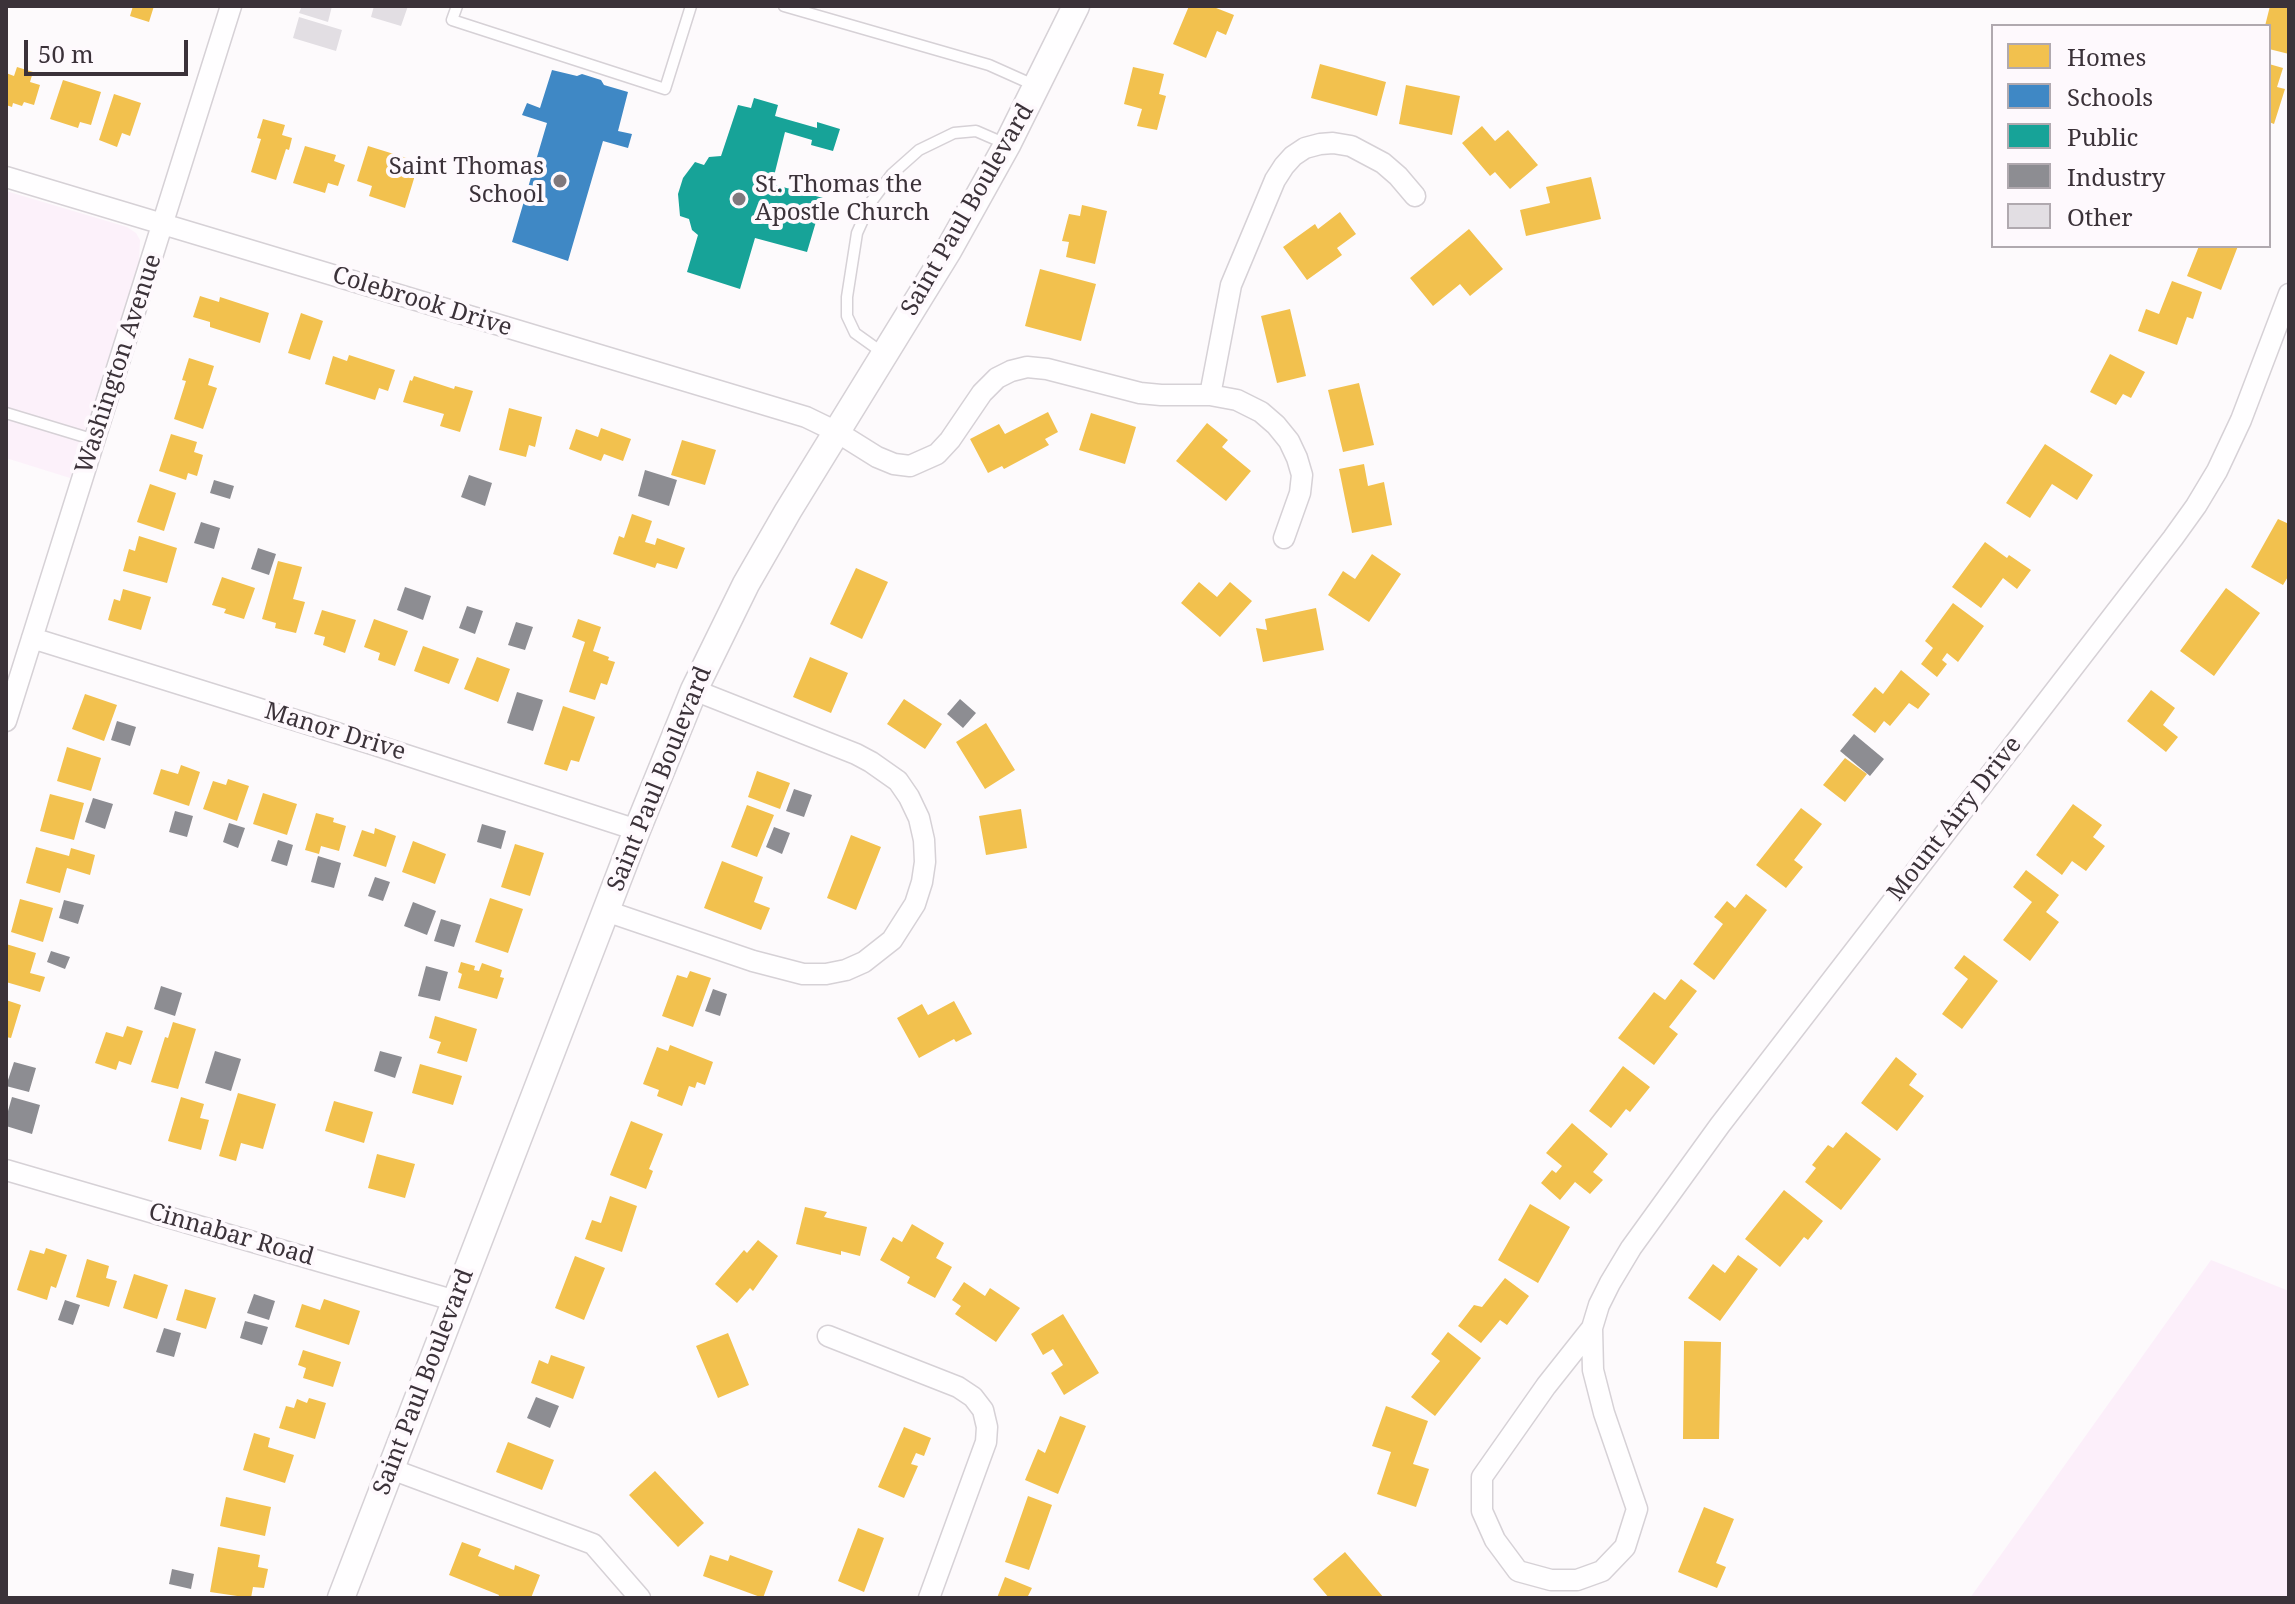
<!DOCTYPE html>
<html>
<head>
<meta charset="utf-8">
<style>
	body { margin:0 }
	#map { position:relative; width:2295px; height:1604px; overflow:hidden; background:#fdfafc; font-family:"Noto Serif",serif }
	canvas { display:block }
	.frame { position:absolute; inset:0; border:8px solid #3b3239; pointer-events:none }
	.legend { position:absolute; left:1991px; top:24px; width:280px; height:224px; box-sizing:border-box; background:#fef9fd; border:2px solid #b0a9af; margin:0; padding:10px 14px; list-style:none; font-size:24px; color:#3b3239 }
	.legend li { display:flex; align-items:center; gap:16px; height:40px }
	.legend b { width:40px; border:2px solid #b0a9af }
	.scale { position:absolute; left:24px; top:40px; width:164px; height:36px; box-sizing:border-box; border:4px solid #3b3239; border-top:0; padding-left:10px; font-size:24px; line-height:28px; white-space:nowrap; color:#3b3239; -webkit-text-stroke:6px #fef9fd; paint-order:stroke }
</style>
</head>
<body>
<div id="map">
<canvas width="2295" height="1604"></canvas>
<div class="frame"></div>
<ul class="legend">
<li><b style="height:22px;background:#f2c14e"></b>Homes</li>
<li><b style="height:22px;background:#3f88c5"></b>Schools</li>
<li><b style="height:22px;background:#17a398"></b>Public</li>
<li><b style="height:22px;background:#8d8d92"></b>Industry</li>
<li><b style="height:22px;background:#e2dee3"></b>Other</li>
</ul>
<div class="scale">50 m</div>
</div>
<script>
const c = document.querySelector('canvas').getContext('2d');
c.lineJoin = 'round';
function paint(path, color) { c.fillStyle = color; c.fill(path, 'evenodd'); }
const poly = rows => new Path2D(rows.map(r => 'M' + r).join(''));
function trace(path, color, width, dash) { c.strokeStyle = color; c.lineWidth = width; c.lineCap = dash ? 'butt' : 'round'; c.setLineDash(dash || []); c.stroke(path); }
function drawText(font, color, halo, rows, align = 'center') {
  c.font = font + ' "Noto Serif",serif'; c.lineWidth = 8; c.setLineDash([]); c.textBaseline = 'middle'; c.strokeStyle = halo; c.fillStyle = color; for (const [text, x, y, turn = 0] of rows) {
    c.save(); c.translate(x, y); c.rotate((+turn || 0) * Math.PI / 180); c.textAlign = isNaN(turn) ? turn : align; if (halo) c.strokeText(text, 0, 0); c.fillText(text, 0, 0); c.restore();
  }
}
const built = poly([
	[6,191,127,227,136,233,140,240,139,262,70,478,6,458]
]);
const green = poly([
	[2211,1260,2289,1291,2289,1598,1970,1598]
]);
const homes = poly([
	[133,6,154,6,149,22,130,16],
	[1189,6,1211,6,1234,15,1226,35,1217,31,1206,58,1173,44],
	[2270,6,2289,6,2289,54,2269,49,2269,26,2265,26],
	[1320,64,1386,82,1377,116,1311,98],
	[2269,64,2283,68,2277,87,2285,89,2274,124,2269,122],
	[17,67,33,72,30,82,40,85,34,105,24,102,22,106,13,103,12,107,6,105,6,73,14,76],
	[1133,67,1164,74,1159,94,1166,96,1157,130,1137,126,1142,109,1124,104],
	[63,80,101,92,91,125,80,122,78,128,50,119],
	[1406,85,1460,96,1452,135,1399,124],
	[114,94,141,103,130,136,122,133,117,147,99,140],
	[263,119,285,125,282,135,292,138,289,150,286,149,276,180,251,172,261,139,257,138],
	[1482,126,1495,141,1508,130,1538,165,1510,189,1495,172,1490,176,1462,143],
	[305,146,336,155,334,161,345,165,338,186,328,183,325,193,293,183],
	[368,146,410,159,407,169,416,172,405,208,369,196,372,186,357,181],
	[1591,177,1601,219,1526,236,1520,210,1550,203,1546,187],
	[1082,205,1107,211,1095,264,1066,257,1069,242,1062,241,1069,214,1080,216],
	[1340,212,1356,234,1337,248,1342,255,1307,280,1283,247,1315,224,1318,229],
	[1469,229,1503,269,1470,296,1460,284,1433,306,1410,278],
	[2199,246,2238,246,2221,290,2187,276],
	[1040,269,1096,284,1081,341,1025,326],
	[2172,281,2202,292,2193,319,2187,317,2177,345,2138,331,2146,309,2159,314],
	[200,296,219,302,220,297,269,313,260,343,210,327,210,322,193,317],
	[1290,309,1306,376,1277,383,1261,316],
	[301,313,323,321,310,360,288,353],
	[2110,354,2145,372,2131,398,2123,394,2116,405,2090,392],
	[349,355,395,370,388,391,379,388,375,400,325,384,333,356,347,361],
	[189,358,214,366,208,385,217,388,203,429,174,419,186,381,182,380],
	[414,376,454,389,455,386,473,391,460,432,440,426,444,414,403,402,410,380,412,381],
	[1359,383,1374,445,1343,452,1328,390],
	[509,408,542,417,535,447,529,445,526,457,499,450],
	[1048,412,1058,432,1045,439,1049,445,1004,469,1002,466,988,473,970,439,999,424,1005,434],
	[1091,413,1136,427,1125,464,1079,450],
	[1207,423,1228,440,1222,447,1251,471,1226,501,1176,461],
	[601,428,631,439,623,461,604,454,601,461,569,449,576,429,598,437],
	[171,434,197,442,194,452,203,455,197,476,188,473,186,480,159,471],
	[682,440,716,450,705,485,671,475],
	[2045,444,2093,475,2077,500,2052,484,2030,518,2006,503],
	[1364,464,1368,486,1384,482,1392,525,1352,533,1339,469],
	[150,484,176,493,164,531,137,522],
	[632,514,652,521,645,542,655,545,657,538,685,548,677,569,657,563,655,568,613,554,619,536,624,538],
	[2278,519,2289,524,2289,575,2283,585,2251,567],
	[139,536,177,548,167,583,123,571,129,549,135,551],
	[1985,542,2007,558,2009,555,2031,570,2017,589,2003,578,1981,608,1952,587],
	[1372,554,1401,574,1369,622,1328,595,1343,571,1355,579],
	[278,561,302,567,293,599,305,602,296,633,275,628,276,623,262,619],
	[856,568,888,582,862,639,830,624],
	[222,577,255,588,244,619,224,613,226,609,212,605],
	[1199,582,1217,597,1230,582,1252,601,1220,637,1181,603],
	[2226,588,2260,613,2214,676,2180,651],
	[123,589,151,597,141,630,108,620,114,599,120,601],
	[1953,603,1984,626,1958,662,1947,653,1942,660,1947,664,1937,677,1921,664,1933,648,1925,641],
	[1316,608,1324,650,1263,662,1256,628,1267,630,1265,619],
	[322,610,356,620,345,653,323,645,325,637,314,634],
	[374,619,408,631,395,666,378,660,380,653,364,647],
	[578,619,601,627,593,651,609,657,608,660,615,662,607,685,601,683,595,700,569,692,585,642,572,637],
	[423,646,459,659,449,684,414,671],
	[477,657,510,669,498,702,464,689],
	[810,657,848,673,831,713,793,697],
	[1901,670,1930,694,1918,709,1909,703,1890,726,1884,721,1875,733,1852,715,1875,687,1883,694],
	[2151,690,2175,708,2163,725,2178,737,2166,752,2127,721],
	[85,694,117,705,104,741,72,729],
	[904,699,942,724,925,749,887,724],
	[563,706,595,717,579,762,571,760,567,771,544,764],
	[986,723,1015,770,985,789,956,742],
	[67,747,101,758,91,791,57,781],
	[1845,758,1867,774,1845,802,1823,785],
	[181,765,200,772,189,806,153,794,161,769,178,774],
	[757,771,790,783,780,809,748,797],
	[228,779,249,786,237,821,203,809,213,781,226,785],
	[263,793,297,804,287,835,253,824],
	[50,794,84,803,74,840,40,831],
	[2073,804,2102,825,2093,837,2105,846,2086,871,2072,861,2062,875,2036,855],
	[747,805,774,815,757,857,731,847],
	[1801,808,1822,824,1794,860,1803,867,1786,888,1756,865],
	[1021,809,1027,848,986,855,979,816],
	[316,813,334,818,333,822,346,826,339,851,321,846,319,854,305,850],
	[375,828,396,836,386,867,353,856,362,830,374,834],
	[851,835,881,847,856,910,827,898],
	[413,841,446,854,435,884,402,872],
	[515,844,544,853,530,896,501,887],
	[36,847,69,856,71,848,95,855,90,875,67,868,60,893,26,883],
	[722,861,763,877,754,902,770,908,761,930,704,908],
	[2026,870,2059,895,2046,912,2059,922,2030,961,2003,940,2032,902,2013,887],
	[1746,894,1767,910,1714,980,1693,964,1723,924,1714,917,1727,901,1735,908],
	[490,898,523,909,508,953,475,942],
	[20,899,53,908,43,942,11,932],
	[6,944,36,953,30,973,45,977,40,992,6,982],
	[1964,955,1998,981,1962,1029,1942,1014,1968,979,1954,968],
	[461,962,475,966,474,970,479,971,482,963,502,970,500,977,504,978,497,999,458,988,462,974,458,972],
	[690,971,711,978,693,1027,662,1016,677,975,687,978],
	[1681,979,1697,991,1669,1027,1678,1034,1654,1065,1618,1038,1654,992,1665,1000],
	[6,1000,21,1005,11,1038,6,1037],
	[954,1001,972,1034,956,1042,954,1039,919,1058,897,1018,922,1004,928,1015],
	[435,1016,477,1029,467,1062,437,1053,441,1042,429,1038],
	[173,1022,196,1029,178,1089,151,1082,165,1037,168,1038],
	[127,1026,143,1031,131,1065,119,1061,116,1070,95,1063,106,1032,123,1037],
	[670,1045,713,1062,705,1085,697,1082,695,1088,689,1086,682,1106,657,1096,659,1090,643,1084,657,1047,668,1051],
	[1896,1057,1917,1074,1909,1085,1924,1096,1897,1131,1861,1103],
	[420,1064,462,1076,453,1105,412,1093],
	[1623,1066,1650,1087,1630,1112,1626,1109,1611,1128,1589,1111],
	[238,1093,276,1104,263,1149,241,1143,236,1161,219,1156],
	[181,1097,204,1104,200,1118,209,1120,201,1150,168,1141],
	[334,1101,373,1112,364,1143,325,1131],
	[631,1121,663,1134,649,1169,653,1171,646,1189,610,1175],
	[1572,1123,1608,1154,1593,1172,1603,1180,1590,1194,1575,1182,1560,1200,1541,1183,1552,1170,1556,1173,1562,1166,1546,1153],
	[1846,1132,1881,1159,1841,1210,1805,1182,1816,1168,1812,1165,1828,1145,1833,1148],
	[377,1154,415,1164,405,1198,368,1188],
	[1784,1190,1823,1221,1808,1240,1804,1237,1780,1267,1745,1239],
	[610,1196,637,1206,622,1252,585,1239,592,1220,601,1223],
	[1530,1204,1570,1227,1538,1283,1498,1260],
	[805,1207,827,1212,824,1217,867,1227,860,1256,841,1251,841,1255,796,1244],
	[912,1224,944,1243,936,1258,952,1267,935,1298,907,1283,910,1277,880,1260,893,1237,902,1242],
	[758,1240,778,1256,753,1291,750,1288,737,1303,715,1284,744,1250,747,1253],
	[46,1248,67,1255,56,1288,51,1286,47,1300,17,1290,30,1250,44,1254],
	[1738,1255,1758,1269,1720,1321,1688,1298,1713,1264,1725,1273],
	[575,1256,605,1268,584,1320,555,1308],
	[87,1259,109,1266,106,1278,117,1281,109,1307,76,1297],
	[134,1274,168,1285,157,1319,123,1308],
	[1505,1278,1529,1296,1507,1325,1500,1320,1481,1343,1458,1326,1474,1305,1482,1307],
	[964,1282,985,1296,990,1288,1020,1308,996,1342,955,1314,961,1306,952,1300],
	[185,1289,216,1298,206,1329,176,1320],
	[324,1299,360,1311,349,1345,295,1327,302,1304,320,1310],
	[1063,1314,1099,1373,1064,1395,1051,1373,1063,1365,1053,1349,1043,1355,1031,1334],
	[1448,1332,1481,1358,1435,1416,1411,1397,1440,1361,1431,1354],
	[728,1333,749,1385,718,1398,696,1346],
	[1684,1341,1721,1342,1719,1439,1683,1439],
	[303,1350,341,1362,333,1387,303,1378,306,1368,298,1365],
	[551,1355,585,1367,573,1399,531,1383,539,1360,548,1364],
	[309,1398,326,1403,315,1439,279,1428,286,1406,294,1408,297,1399,307,1403],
	[1386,1406,1428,1421,1413,1464,1429,1469,1416,1507,1377,1494,1391,1452,1372,1446],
	[1060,1416,1086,1426,1058,1494,1025,1480,1038,1449,1045,1453],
	[904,1427,931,1438,924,1456,916,1453,911,1464,918,1466,904,1498,878,1487],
	[254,1433,270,1438,268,1447,294,1455,285,1483,243,1470],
	[508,1442,554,1460,542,1490,496,1472],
	[655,1471,704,1523,678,1547,629,1495],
	[1028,1496,1052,1505,1029,1570,1005,1562],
	[226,1497,271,1507,265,1536,220,1526],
	[1704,1507,1734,1519,1716,1563,1726,1567,1717,1588,1678,1572],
	[858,1528,884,1538,864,1592,838,1581],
	[462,1542,481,1549,478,1556,514,1570,515,1565,540,1575,531,1598,498,1598,499,1595,449,1575],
	[218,1547,260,1555,258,1567,268,1569,264,1588,253,1587,251,1598,210,1592],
	[1345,1552,1384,1598,1329,1598,1313,1579],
	[710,1555,728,1561,730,1555,773,1571,763,1598,703,1576],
	[1005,1577,1032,1588,1027,1598,997,1598]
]);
const schools = poly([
	[552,70,577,76,582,74,601,80,604,85,628,92,618,131,632,134,628,148,603,141,568,261,512,242,547,123,522,115,527,103,540,108]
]);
const public = poly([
	[754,98,778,105,775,116,817,128,817,122,840,129,833,151,811,145,812,140,785,132,772,184,823,198,807,252,755,238,740,289,687,272,698,235,692,230,689,219,680,216,678,194,683,178,695,162,704,165,709,157,721,156,738,105,751,108]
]);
const industry = poly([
	[645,470,677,480,669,506,638,496],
	[469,475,492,483,485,506,461,497],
	[214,480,234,486,230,499,210,493],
	[201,522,220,528,214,549,194,543],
	[258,548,276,554,269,575,251,569],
	[405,587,431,596,423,620,397,610],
	[467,606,483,611,475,634,459,628],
	[516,622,533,627,525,650,508,645],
	[517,692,543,700,533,731,507,723],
	[960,699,976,713,963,728,947,714],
	[117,721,136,727,130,746,111,740],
	[1854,734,1884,759,1870,776,1840,751],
	[794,789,812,795,804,817,786,811],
	[93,798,113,804,105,829,85,822],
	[175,811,193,816,187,837,169,832],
	[229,823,245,828,238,848,223,842],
	[482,824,506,831,501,849,477,842],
	[774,827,790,833,782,854,766,847],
	[278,840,293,845,287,866,271,861],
	[318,856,341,863,334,888,311,882],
	[375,877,390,882,383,901,368,896],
	[64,900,84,905,78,924,59,918],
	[413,902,436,911,427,935,404,926],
	[441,919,461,925,454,947,434,941],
	[51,951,70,957,65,969,47,962],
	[426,966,448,972,440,1001,418,996],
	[161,986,182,993,175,1016,154,1009],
	[713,989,727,994,720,1016,705,1011],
	[215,1051,241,1059,231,1091,205,1083],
	[380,1051,402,1057,395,1078,374,1071],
	[14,1062,36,1068,29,1092,6,1086],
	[12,1097,40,1105,32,1134,6,1126,6,1118],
	[254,1294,275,1301,269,1320,247,1313],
	[65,1300,80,1305,73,1325,58,1320],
	[245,1321,268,1327,262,1345,240,1338],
	[164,1328,181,1333,174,1357,156,1352],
	[536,1397,559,1406,550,1428,527,1418],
	[172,1569,194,1574,191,1589,169,1584]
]);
const building = poly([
	[302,6,332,6,328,22,299,13],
	[374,6,408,6,401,26,371,17],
	[299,17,342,30,336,51,293,38]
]);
const service = poly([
	[457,6,452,20,665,89,691,6],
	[784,6,989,65,1036,86],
	[883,353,855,333,847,316,847,297,857,233,871,202,892,174,919,150,954,133,976,131,1006,144],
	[6,413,95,440]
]);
const minor = poly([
	[6,177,806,417,837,432,877,457,894,464,910,466,937,454,950,440,982,393,997,378,1011,371,1027,367,1047,369,1140,393,1161,395,1210,395,1237,400,1261,412,1276,425,1289,441,1297,458,1302,475,1300,493,1284,538],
	[1210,395,1231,285,1275,180,1284,166,1293,156,1305,148,1320,144,1333,143,1351,146,1383,163,1398,176,1415,196],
	[32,638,372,744,637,830],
	[6,721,231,6],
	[606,911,753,961,803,974,826,974,846,970,864,962,892,940,915,904,922,882,925,862,924,840,919,818,909,797,898,781,871,762,856,754,694,690],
	[6,1170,456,1301],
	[1592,1328,1593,1370,1604,1413,1637,1509,1625,1547,1602,1571,1577,1580,1551,1580,1518,1571,1495,1540,1482,1511,1482,1477,1546,1386,1592,1328,1599,1305,1610,1283,1631,1248,1720,1125,2173,538,2196,506,2217,471,2241,420,2289,294],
	[828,1336,958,1387,973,1397,983,1410,987,1427,986,1442,929,1598],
	[391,1469,593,1544,640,1598]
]);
const tertiary = poly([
	[341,1598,637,830,694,690,746,584,788,511,948,251,1007,145,1076,6]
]);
const markers = [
	[560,181,8,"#7f787d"],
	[739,199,8,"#7f787d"]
];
const poiNames = [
	["Saint Thomas",544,167],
	["School",544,195],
	["St. Thomas the",755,185,"left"],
	["Apostle Church",755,213,"left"]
];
const streetNames = [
	["Saint Paul Boulevard",968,210,-60],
	["Colebrook Drive",422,302,17],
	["Washington Avenue",119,364,-72],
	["Manor Drive",335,732,17],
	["Saint Paul Boulevard",660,779,-68],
	["Mount Airy Drive",1955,819,-52],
	["Cinnabar Road",231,1235,16],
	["Saint Paul Boulevard",424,1382,-69]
];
paint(built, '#fcf1fa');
paint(green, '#fceffa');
paint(homes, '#f2c14e');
paint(schools, '#3f88c5');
paint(public, '#17a398');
paint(industry, '#8d8d92');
paint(building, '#e2dee3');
trace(service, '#d6d1d6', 13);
trace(minor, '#d6d1d6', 23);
trace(tertiary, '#d6d1d6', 29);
trace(service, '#fffeff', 10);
trace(minor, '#fffeff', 20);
trace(tertiary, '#fffeff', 26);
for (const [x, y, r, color] of markers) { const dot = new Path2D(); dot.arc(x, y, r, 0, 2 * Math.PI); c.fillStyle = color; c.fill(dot); trace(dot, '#fef9fd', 3); }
drawText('24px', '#3b3239', '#fef9fd', poiNames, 'right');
drawText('24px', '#3b3239', '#fef9fd', streetNames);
</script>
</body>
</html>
